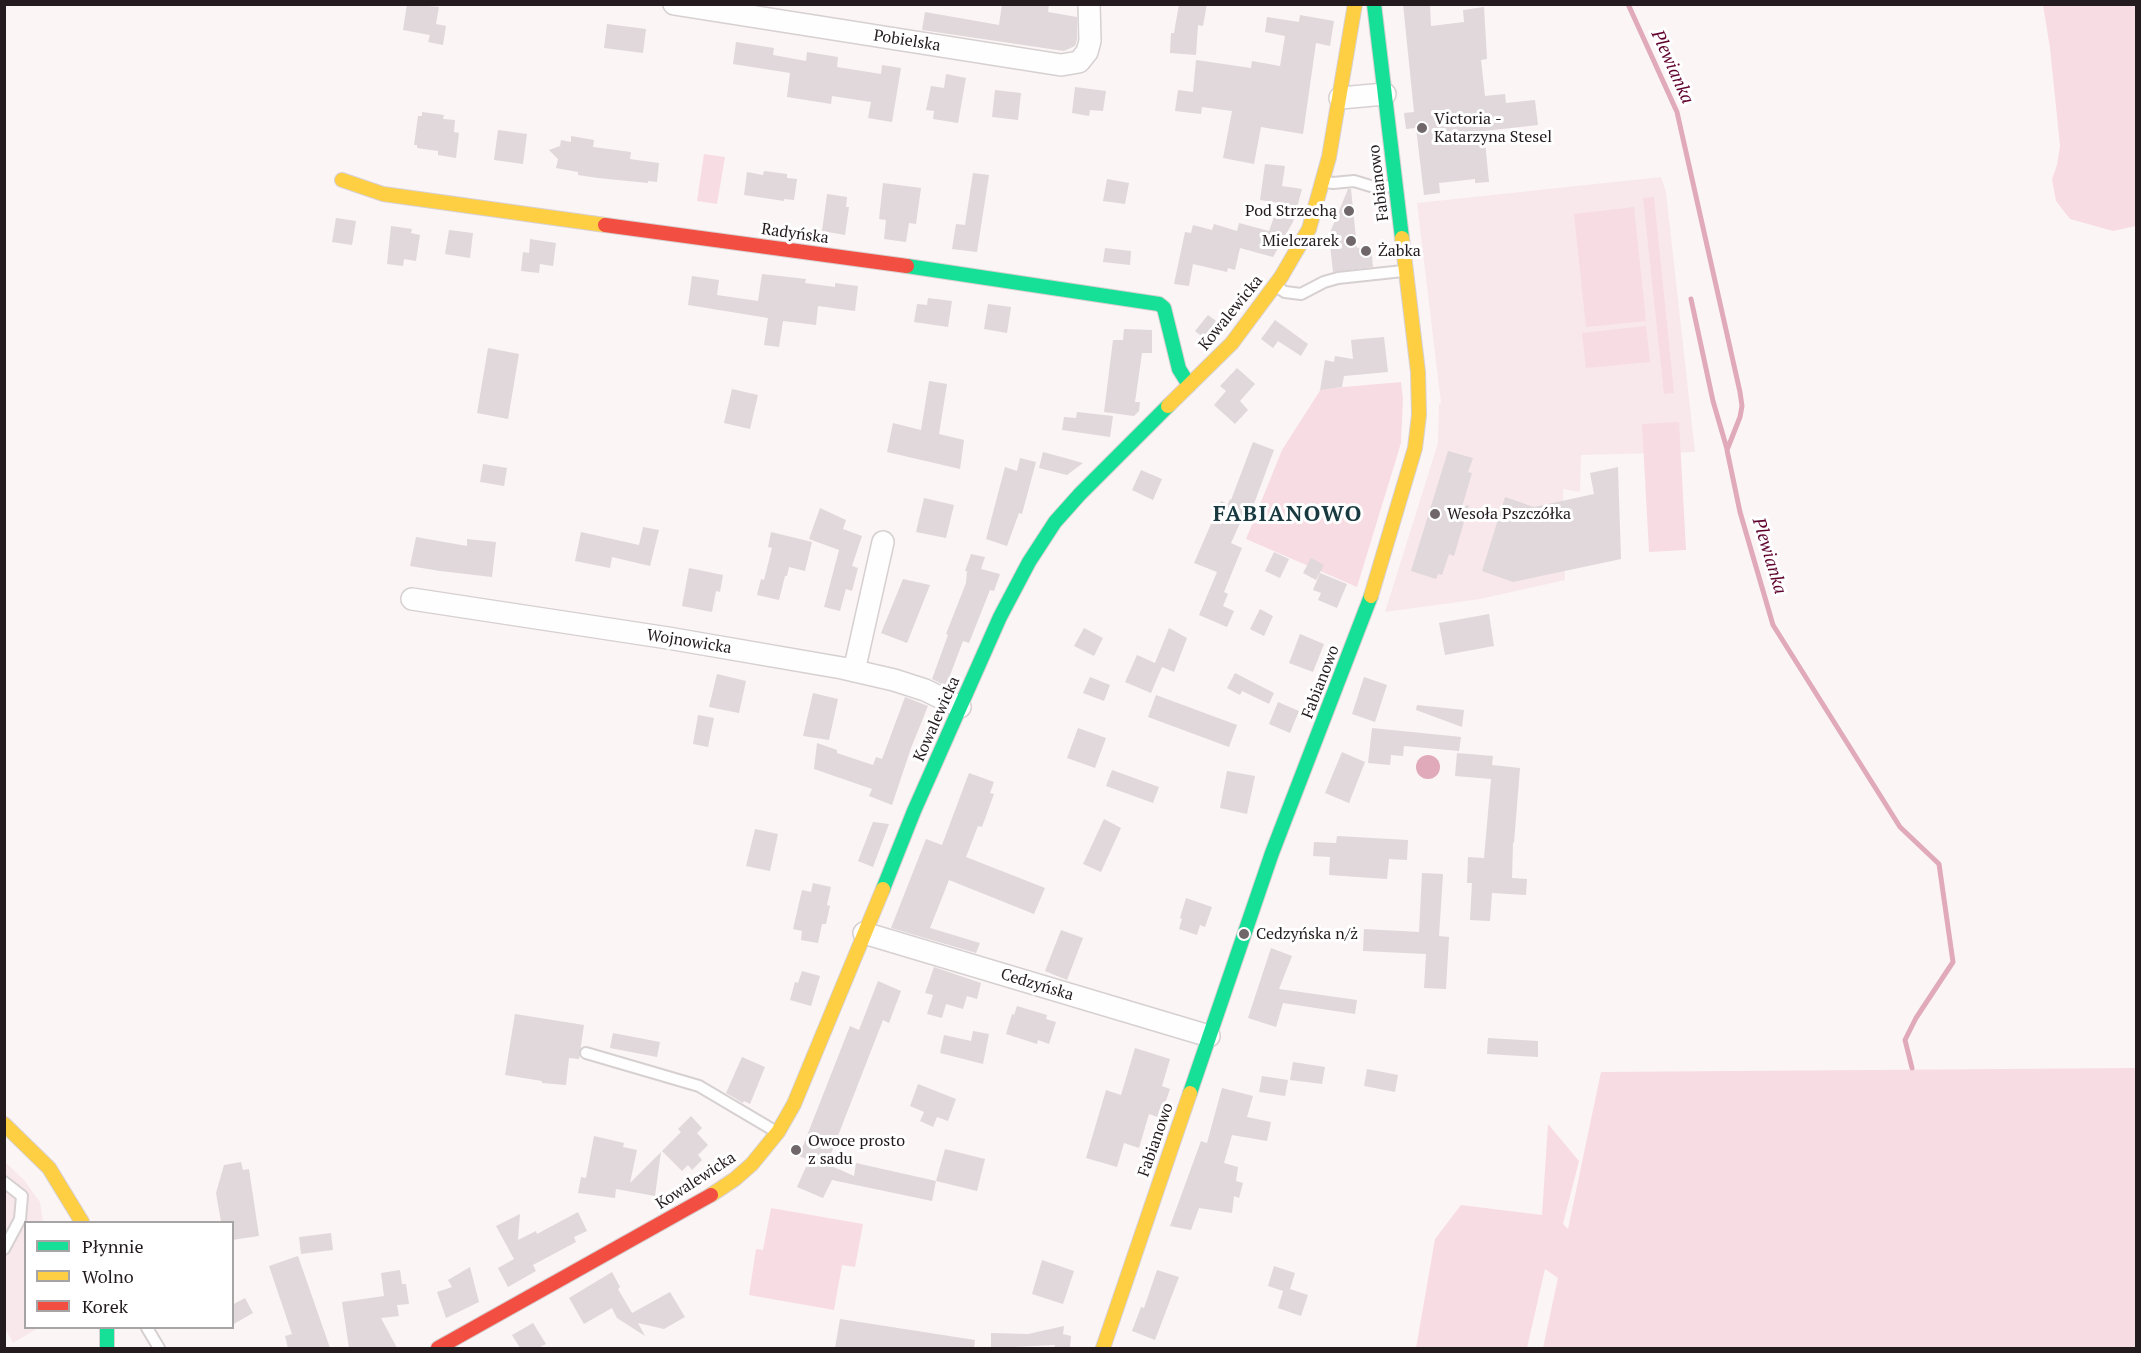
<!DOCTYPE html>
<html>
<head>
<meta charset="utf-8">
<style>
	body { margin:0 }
	#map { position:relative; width:2141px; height:1353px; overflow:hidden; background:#fbf5f6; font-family:"PT Serif",serif }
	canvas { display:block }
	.frame { position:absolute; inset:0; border:6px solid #231b1d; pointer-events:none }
	.legend { position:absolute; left:24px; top:1221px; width:210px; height:108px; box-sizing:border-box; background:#fff; border:2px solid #a7a4a5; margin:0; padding:8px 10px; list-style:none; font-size:18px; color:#231b1d }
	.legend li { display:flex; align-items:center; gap:12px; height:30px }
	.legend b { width:30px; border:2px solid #a7a4a5 }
</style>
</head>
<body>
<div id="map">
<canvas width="2141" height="1353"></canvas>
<div class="frame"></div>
<ul class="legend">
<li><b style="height:8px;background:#16e098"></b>Płynnie</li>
<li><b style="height:8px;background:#ffcf43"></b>Wolno</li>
<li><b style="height:8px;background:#f24e42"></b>Korek</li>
</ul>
</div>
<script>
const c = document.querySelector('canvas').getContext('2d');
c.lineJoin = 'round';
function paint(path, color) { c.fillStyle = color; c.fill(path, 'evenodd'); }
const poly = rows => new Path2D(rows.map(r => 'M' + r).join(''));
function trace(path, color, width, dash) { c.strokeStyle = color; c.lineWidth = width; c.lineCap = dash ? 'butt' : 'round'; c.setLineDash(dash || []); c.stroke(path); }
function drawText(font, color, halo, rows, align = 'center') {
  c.font = font + ' "PT Serif",serif'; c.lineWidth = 6; c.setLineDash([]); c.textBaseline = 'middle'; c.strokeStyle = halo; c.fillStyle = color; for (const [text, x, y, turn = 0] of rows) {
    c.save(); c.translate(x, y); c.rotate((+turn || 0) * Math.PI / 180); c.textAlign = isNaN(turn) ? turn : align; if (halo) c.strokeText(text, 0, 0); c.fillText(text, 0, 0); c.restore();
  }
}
const built = poly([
	[1661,177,1666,192,1695,452,1581,455,1580,492,1563,489,1565,580,1480,599,1385,612,1438,443,1439,404,1441,403,1417,203],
	[4,1161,24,1180,40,1202,43,1222,26,1222,26,1328,38,1328,13,1343,4,1326]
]);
const green = poly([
	[2043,5,2136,5,2136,226,2113,231,2070,219,2056,201,2052,179,2057,165,2060,146,2050,48],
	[704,154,725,157,717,204,697,201],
	[1654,197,1674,393,1664,394,1643,198],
	[1634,207,1646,321,1586,327,1574,214],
	[1646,326,1650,362,1586,368,1582,333],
	[1401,382,1403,399,1401,443,1357,587,1246,539,1282,450,1321,389],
	[1679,422,1686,550,1649,552,1642,424],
	[2136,1068,2136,1348,1543,1348,1558,1278,1545,1269,1527,1348,1416,1348,1435,1239,1461,1205,1542,1215,1548,1124,1579,1161,1563,1224,1568,1229,1601,1072],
	[771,1208,863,1224,855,1267,842,1265,834,1310,749,1295,756,1249,763,1250]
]);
const water = poly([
	'1416 767a12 12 0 1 1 24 0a12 12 0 1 1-24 0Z'
]);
const stream = poly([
	[1628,4,1677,112,1740,392,1742,406,1740,417,1727,450,1740,512,1773,625,1900,827,1939,864,1953,962,1916,1018,1905,1040,1912,1068],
	[1691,299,1713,401,1727,449]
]);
const building = poly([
	[407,4,439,7,436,24,446,26,443,45,428,42,430,35,403,30],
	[1002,4,1049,4,1048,12,1077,17,1077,39,1075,46,1064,51,922,30,925,12,999,25],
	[1179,4,1207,4,1203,26,1198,25,1196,55,1170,53,1171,33,1174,33],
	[1403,4,1430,4,1431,26,1464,22,1463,10,1484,7,1487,59,1481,60,1485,96,1505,94,1506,103,1535,100,1538,125,1484,131,1489,182,1475,183,1475,179,1439,183,1440,193,1424,195,1416,128,1406,129,1404,113,1414,112],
	[1300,15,1334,21,1330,46,1316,43,1303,134,1261,127,1254,164,1223,158,1232,111,1202,107,1201,114,1175,111,1178,90,1193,92,1196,60,1251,68,1252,61,1280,66,1285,36,1265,32,1267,17,1299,22],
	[607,24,646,29,643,53,604,48],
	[736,42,774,48,773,55,806,61,807,52,838,57,837,67,881,74,882,65,901,68,892,122,868,118,871,102,832,96,831,104,787,97,790,73,733,64],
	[946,74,966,78,958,123,933,119,934,111,926,110,931,86,944,88],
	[1075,87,1106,91,1103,111,1090,110,1089,116,1072,113],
	[995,90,1021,93,1018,120,992,117],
	[422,112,444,115,443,119,455,120,454,132,459,133,456,158,438,155,438,151,417,148,417,145,414,145,418,116,422,116],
	[498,130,527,134,523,164,494,160],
	[571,136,594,140,593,147,631,152,630,159,659,163,657,182,648,181,648,183,598,178,578,175,578,172,556,168,558,159,549,150,560,146,561,140,571,142],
	[1265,164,1285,166,1282,186,1302,189,1293,222,1273,257,1240,248,1235,270,1228,268,1227,272,1193,264,1189,286,1174,284,1185,232,1191,233,1193,225,1212,230,1214,224,1237,231,1239,223,1269,231,1279,203,1260,200],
	[764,171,787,174,787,178,797,179,794,200,784,199,784,201,744,195,747,172,763,175],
	[973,173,989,175,977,252,952,249,956,224,965,225],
	[1107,179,1129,183,1125,204,1103,201],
	[883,183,921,188,916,224,909,223,906,242,884,239,886,220,879,219],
	[1348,189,1351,189,1357,248,1371,246,1373,267,1333,272,1329,235],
	[827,194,847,197,846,207,849,207,845,235,822,231],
	[336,218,356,221,352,245,332,242],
	[391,226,412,229,411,233,420,235,416,261,404,259,403,266,387,264],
	[449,230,473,233,470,258,445,254],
	[530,239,556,243,553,266,540,264,539,273,521,271,523,252,529,253],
	[1105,248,1131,251,1130,265,1103,262],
	[762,274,806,279,805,283,835,287,835,283,858,286,855,311,818,306,816,325,783,321,779,347,764,345,768,318,688,305,692,276,719,280,717,295,758,301],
	[928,298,952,301,948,327,914,322,917,304,927,305],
	[988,304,1011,307,1007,333,984,329],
	[1208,315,1223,326,1209,342,1195,331],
	[1275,320,1308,344,1301,356,1278,341,1273,348,1261,339],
	[1124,329,1152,330,1152,353,1142,353,1135,402,1140,402,1139,411,1134,416,1104,412,1113,340,1123,340],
	[1384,337,1388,372,1344,376,1342,387,1320,390,1325,360,1334,362,1335,356,1353,359,1351,340],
	[488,348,519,354,508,419,477,413],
	[1237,368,1255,384,1240,401,1248,410,1235,424,1214,405,1226,391,1220,386],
	[929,381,947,384,939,434,964,440,960,469,887,452,893,423,921,430],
	[732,389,758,395,750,429,724,423],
	[1077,412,1113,416,1110,437,1062,430,1064,417,1076,418],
	[1253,442,1274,450,1251,512,1246,510,1231,543,1242,548,1224,592,1228,594,1223,606,1234,611,1227,627,1199,615,1217,572,1194,563,1221,501,1228,504,1230,499,1231,500],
	[1448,451,1473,458,1468,472,1472,473,1462,507,1469,505,1454,556,1449,554,1442,575,1438,574,1436,579,1411,571],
	[1043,452,1065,458,1083,463,1067,475,1039,468],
	[1020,458,1036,462,1022,514,1019,513,1007,546,986,539,1005,467,1017,471],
	[483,464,507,468,504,486,480,482],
	[1618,467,1621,559,1513,582,1482,571,1505,497,1534,507,1594,494,1590,473],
	[1141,470,1162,479,1153,500,1132,490],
	[924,498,954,505,946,538,916,532],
	[820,508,846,520,843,529,862,536,852,566,858,568,852,591,846,589,840,611,824,607,839,550,809,539],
	[643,527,659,530,650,566,612,557,610,568,575,561,581,532,639,545],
	[771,532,812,542,805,571,789,567,787,576,785,576,779,600,757,595,761,579,764,580,772,548,768,547],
	[416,537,467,546,467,539,496,542,492,577,440,571,410,566],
	[1274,552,1289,559,1280,578,1265,571],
	[971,554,985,557,981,569,1000,574,994,591,990,590,969,643,963,641,946,686,932,679,948,635,946,634,966,583,967,571,965,571],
	[1311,558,1324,565,1316,580,1303,573],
	[689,568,723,575,720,592,716,591,712,612,682,606],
	[1320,573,1347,584,1337,608,1318,600,1321,593,1313,590],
	[903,579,930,585,907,643,881,633],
	[1260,609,1273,616,1264,636,1250,629],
	[1489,614,1494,646,1445,655,1439,623],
	[1084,628,1103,638,1094,656,1074,646],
	[1169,628,1187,638,1174,672,1162,667,1151,693,1125,682,1137,655,1155,663],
	[1300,634,1324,644,1313,672,1289,663],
	[1235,673,1274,693,1269,704,1242,691,1240,695,1227,688],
	[717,674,746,681,739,713,709,707],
	[1090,677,1110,685,1104,701,1083,693],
	[1364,677,1387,685,1375,722,1352,714],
	[813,693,838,699,829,740,803,736],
	[1156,695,1237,725,1229,747,1148,717],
	[905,697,928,706,911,748,892,805,869,796,872,789,814,769,817,743,837,750,837,753,873,765,876,757,882,759],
	[1278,702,1299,711,1290,733,1269,724],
	[1417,705,1464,710,1462,727,1416,710],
	[698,715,714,718,708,747,693,744],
	[1078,728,1106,738,1095,768,1067,758],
	[1372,728,1461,737,1459,751,1404,746,1403,756,1391,755,1390,765,1368,763],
	[1342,752,1365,762,1349,803,1325,793],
	[1457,753,1493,756,1492,765,1520,768,1514,843,1513,842,1512,878,1527,879,1526,895,1492,893,1490,921,1470,920,1472,883,1467,883,1468,857,1484,858,1491,779,1455,776],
	[1112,770,1159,787,1153,803,1106,786],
	[1227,771,1255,776,1247,814,1220,808],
	[969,773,994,782,990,793,994,794,982,827,978,826,966,857,1045,888,1034,914,949,880,930,928,980,943,976,953,891,928,926,839,942,845],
	[1104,819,1121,828,1101,872,1083,864],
	[873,822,889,824,873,867,858,861],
	[755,829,778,834,770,871,746,866],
	[1337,836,1408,840,1407,860,1389,859,1387,879,1329,875,1330,857,1313,856,1314,842,1336,843],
	[1422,873,1443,874,1439,936,1449,937,1446,989,1424,988,1426,954,1363,951,1364,929,1419,932],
	[813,883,831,887,827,905,830,906,826,924,822,924,818,943,801,940,802,931,793,929,802,890,811,892],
	[1186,898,1212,907,1205,927,1200,925,1197,935,1179,929,1182,919,1180,918],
	[1061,930,1083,938,1067,980,1045,971],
	[1271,948,1292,956,1279,989,1357,1000,1355,1014,1283,1003,1276,1027,1248,1018],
	[934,967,981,983,977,999,967,996,963,1009,946,1004,942,1018,927,1014,933,995,925,993],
	[802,971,820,976,811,1006,790,1000,795,982,798,983],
	[878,981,901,991,889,1023,883,1020,827,1164,854,1176,856,1163,936,1181,932,1201,832,1180,823,1198,797,1187,809,1160,799,1156,850,1026,859,1030],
	[1017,1006,1047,1015,1046,1019,1056,1022,1049,1044,1038,1040,1037,1044,1006,1034,1012,1014,1014,1015],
	[515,1014,584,1025,579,1059,569,1058,566,1085,542,1083,542,1081,505,1075],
	[973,1031,989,1034,983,1064,940,1053,944,1035,971,1041],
	[613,1033,660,1042,657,1057,610,1048],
	[1488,1038,1538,1041,1538,1057,1487,1054],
	[1135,1048,1170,1059,1162,1086,1170,1089,1160,1118,1149,1114,1139,1148,1124,1143,1117,1167,1086,1158,1106,1090,1121,1095],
	[742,1057,765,1067,750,1104,744,1101,743,1103,726,1093],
	[1293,1062,1325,1067,1322,1084,1290,1080],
	[1367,1069,1398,1075,1395,1092,1364,1086],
	[1262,1076,1288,1080,1285,1096,1259,1092],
	[918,1084,956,1099,948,1121,937,1117,933,1127,920,1121,924,1112,910,1106],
	[1222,1088,1253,1096,1247,1117,1271,1122,1267,1141,1232,1135,1224,1163,1238,1167,1236,1181,1243,1183,1239,1198,1234,1196,1232,1213,1199,1208,1191,1230,1170,1226,1201,1141,1207,1143],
	[691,1116,702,1128,697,1133,708,1145,698,1155,702,1160,692,1170,688,1165,682,1171,662,1151,681,1132,678,1129],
	[594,1136,624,1143,623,1147,637,1150,630,1183,661,1152,655,1196,616,1189,615,1198,578,1193,581,1177,586,1178],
	[945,1149,985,1159,977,1191,936,1181],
	[241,1162,243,1170,249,1169,259,1236,232,1240,232,1222,221,1222,216,1193,224,1165],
	[578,1212,587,1231,574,1237,576,1242,533,1265,536,1271,508,1287,498,1268,514,1259,496,1226,520,1214,518,1240,536,1231,537,1234],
	[331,1233,333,1250,301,1254,299,1237],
	[298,1256,330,1348,288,1348,285,1336,292,1334,269,1266],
	[1042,1260,1074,1271,1063,1304,1032,1294],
	[1274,1266,1295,1273,1290,1289,1308,1295,1301,1316,1278,1308,1283,1291,1268,1286],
	[470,1267,479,1302,446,1318,437,1292,452,1287,448,1280],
	[400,1270,402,1284,406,1284,409,1304,397,1305,399,1316,381,1318,397,1348,349,1348,342,1302,384,1296,381,1273],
	[1157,1270,1179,1277,1155,1340,1132,1331,1141,1307,1144,1308],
	[612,1272,620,1287,618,1289,632,1313,670,1292,685,1317,664,1329,638,1323,645,1336,617,1318,612,1308,584,1324,569,1298],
	[245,1298,253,1313,232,1325,232,1305],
	[840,1319,975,1340,974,1348,835,1348],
	[533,1323,546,1344,538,1348,520,1348,512,1335],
	[1064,1326,1063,1334,1071,1336,1070,1348,1054,1348,1055,1345,991,1348,991,1333,1028,1334]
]);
const lane = poly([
	[1326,182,1333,183,1354,181,1374,187,1395,186],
	[1277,287,1285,292,1301,294,1324,282,1338,278,1403,271],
	[586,1053,699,1086,775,1131],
	[4,1182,22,1196,20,1219,4,1249],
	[147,1328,159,1348]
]);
const street = poly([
	[674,4,1061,65,1079,62,1087,52,1090,41,1089,4],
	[1340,98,1385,94],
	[412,599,668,638,842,668,894,680,925,690,960,707],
	[854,671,883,542],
	[864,933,1209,1036]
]);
const fast = poly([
	[1374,4,1402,238],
	[907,266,1159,304,1164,308,1179,369,1189,385],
	[883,889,914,811,1000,617,1029,562,1055,522,1080,494,1168,406],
	[1190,1093,1272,853,1371,596],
	[107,1328,107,1348]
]);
const slow = poly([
	[342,180,383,194,605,225],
	[1168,406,1232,343,1281,277,1309,229,1329,157,1355,4],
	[1371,596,1415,448,1419,415,1418,372,1402,238],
	[4,1124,49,1168,82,1222],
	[711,1195,735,1179,752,1164,778,1132,794,1104,883,889],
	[1103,1348,1190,1093]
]);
const jam = poly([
	[605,225,907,266],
	[438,1348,711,1195]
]);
const markers = [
	[1422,128,6,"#6f6769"],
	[1349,211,6,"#6f6769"],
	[1351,241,6,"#6f6769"],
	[1366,251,6,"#6f6769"],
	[1435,514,6,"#6f6769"],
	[1244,934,6,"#6f6769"],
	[796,1150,6,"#6f6769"]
];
const streetNames = [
	["Pobielska",907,41,9],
	["Fabianowo",1379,183,-97],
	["Radyńska",795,234,8],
	["Kowalewicka",1231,313,-51],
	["Wojnowicka",689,642,9],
	["Fabianowo",1321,682,-69],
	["Kowalewicka",937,719,-66],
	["Cedzyńska",1037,985,17],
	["Fabianowo",1156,1140,-71],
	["Kowalewicka",696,1181,-33]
];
const poiNames = [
	["Victoria -",1434,119],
	["Katarzyna Stesel",1434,137],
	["Pod Strzechą",1337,211,"right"],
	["Mielczarek",1339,241,"right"],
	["Żabka",1378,251],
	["Wesoła Pszczółka",1447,514],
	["Cedzyńska n/ż",1256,934],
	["Owoce prosto",808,1141],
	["z sadu",808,1159]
];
const waterNames = [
	["Plewianka",1672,67,66],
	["Plewianka",1769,556,73]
];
const districtNames = [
	["FABIANOWO",1288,515]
];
paint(built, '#f8e8eb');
paint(green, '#f8dce3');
paint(water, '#e0aaba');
trace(stream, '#e0aaba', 5);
paint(building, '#e0d8da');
trace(lane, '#d7d0d1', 14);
trace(street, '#d7d0d1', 24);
trace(fast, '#d7d0d1', 16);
trace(slow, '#d7d0d1', 16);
trace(jam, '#d7d0d1', 16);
trace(lane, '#fefefe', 10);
trace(street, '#fefefe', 21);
trace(fast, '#16e098', 14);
trace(slow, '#ffcf43', 14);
trace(jam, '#f24e42', 14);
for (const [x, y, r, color] of markers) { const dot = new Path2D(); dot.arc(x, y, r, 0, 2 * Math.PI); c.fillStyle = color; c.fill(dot); trace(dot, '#fff', 2); }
drawText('16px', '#231b1d', '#fff', streetNames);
drawText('16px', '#231b1d', '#fff', poiNames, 'left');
drawText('italic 18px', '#5f022e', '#fff', waterNames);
c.letterSpacing = '1.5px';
drawText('bold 22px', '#18393f', '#fff', districtNames);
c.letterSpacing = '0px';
</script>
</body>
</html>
